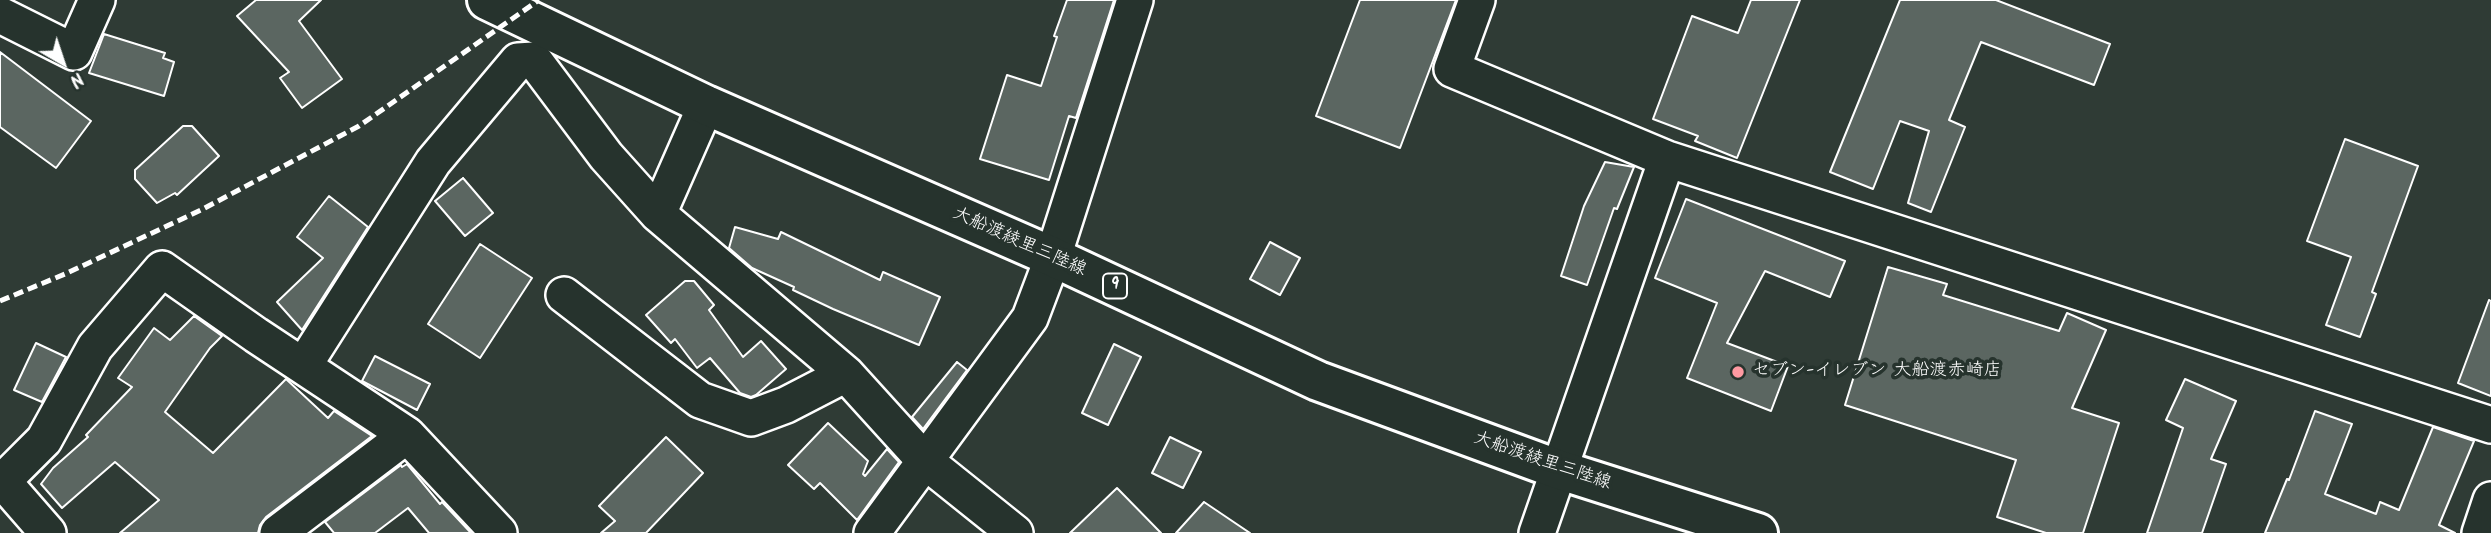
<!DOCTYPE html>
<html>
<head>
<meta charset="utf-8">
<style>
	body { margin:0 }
	#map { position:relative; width:2491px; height:533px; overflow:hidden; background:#2f3b35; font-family:Kalam,sans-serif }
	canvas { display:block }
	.north { position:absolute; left:28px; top:28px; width:70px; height:70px; -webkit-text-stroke:5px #26332d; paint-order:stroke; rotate:141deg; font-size:19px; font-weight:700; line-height:28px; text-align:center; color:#fff }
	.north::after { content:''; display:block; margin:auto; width:24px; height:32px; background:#fff; clip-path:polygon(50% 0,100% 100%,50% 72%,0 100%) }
</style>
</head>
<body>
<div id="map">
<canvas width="2491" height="533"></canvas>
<div class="north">N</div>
</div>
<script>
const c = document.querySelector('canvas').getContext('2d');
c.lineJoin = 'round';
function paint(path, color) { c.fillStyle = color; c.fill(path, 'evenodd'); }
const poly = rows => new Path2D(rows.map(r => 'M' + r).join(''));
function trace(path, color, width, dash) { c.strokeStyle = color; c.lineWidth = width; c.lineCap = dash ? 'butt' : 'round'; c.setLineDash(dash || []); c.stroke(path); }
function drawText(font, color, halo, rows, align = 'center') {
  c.font = font + ' Kalam,"Klee One",sans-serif'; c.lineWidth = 7; c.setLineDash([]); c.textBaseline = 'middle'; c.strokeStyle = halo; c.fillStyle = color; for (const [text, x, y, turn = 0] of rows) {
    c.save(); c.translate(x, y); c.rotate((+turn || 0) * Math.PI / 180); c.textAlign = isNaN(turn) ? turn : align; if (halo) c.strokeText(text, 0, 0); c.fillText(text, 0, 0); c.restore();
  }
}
const building = poly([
	[256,0,321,0,299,21,342,79,302,108,280,78,289,72,237,16,256,0],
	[1067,0,1114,0,1076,118,1069,116,1049,180,980,159,1007,75,1041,86,1057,37,1054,36,1067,0],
	[1360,0,1456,0,1400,148,1316,116,1360,0],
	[1751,0,1800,0,1737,158,1695,141,1698,136,1653,119,1692,16,1738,33,1751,0],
	[1900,0,1996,0,2110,44,2094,85,1981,42,1949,120,1965,127,1931,212,1908,203,1929,131,1900,121,1873,189,1830,172,1900,0],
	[104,34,165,53,163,58,174,62,164,96,89,73,104,34],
	[0,52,91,121,56,168,0,127,0,52],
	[183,126,192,126,219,156,177,195,175,193,157,203,135,179,135,170,183,126],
	[2345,139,2418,166,2372,292,2376,294,2360,337,2326,325,2351,257,2307,241,2345,139],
	[1605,162,1634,167,1617,209,1614,208,1587,285,1561,276,1584,206,1605,162],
	[463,178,493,213,465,236,435,201,463,178],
	[329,196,368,227,302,330,277,302,323,258,297,237,329,196],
	[1686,199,1845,261,1830,297,1765,271,1727,343,1788,366,1771,411,1687,378,1717,303,1655,278,1686,199],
	[735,227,778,239,781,232,880,280,883,272,940,297,919,345,833,309,793,290,794,287,752,268,729,248,735,227],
	[1270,242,1300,258,1280,295,1250,279,1270,242],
	[480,244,532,278,480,358,428,324,480,244],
	[1888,267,1947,284,1943,295,2059,331,2067,313,2106,330,2072,408,2119,423,2083,533,2046,533,1997,517,2016,460,1845,405,1888,267],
	[685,281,694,281,714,305,709,310,743,357,761,341,786,369,756,395,751,397,740,393,710,358,697,368,675,339,671,343,646,315,685,281],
	[2489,300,2491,301,2491,396,2458,383,2489,300],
	[194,316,222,336,210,348,165,412,213,453,286,379,328,418,334,411,372,436,266,517,260,525,258,533,120,533,159,500,115,462,62,508,41,484,53,468,88,437,86,435,132,387,118,378,154,328,170,340,194,316],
	[36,343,66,357,42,402,14,390,36,343],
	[1114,344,1141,357,1108,425,1082,413,1114,344],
	[375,356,430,384,417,410,362,381,375,356],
	[957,362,967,370,923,429,912,417,957,362],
	[2185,379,2236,401,2211,459,2226,464,2202,533,2147,533,2183,428,2166,420,2185,379],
	[2315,411,2352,424,2325,494,2376,514,2380,502,2399,510,2433,427,2474,441,2439,525,2455,533,2265,533,2287,479,2289,480,2315,411],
	[828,423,868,461,863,474,865,476,887,449,899,462,857,520,820,483,814,489,788,465,828,423],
	[666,437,703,473,646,533,601,533,615,521,599,506,666,437],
	[1170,437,1201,452,1183,488,1152,473,1170,437],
	[407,464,440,504,442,502,471,533,429,533,408,508,375,533,334,533,325,522,401,465,402,467,407,464],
	[1117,488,1161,533,1070,533,1117,488],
	[1204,502,1250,533,1176,533,1204,502]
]);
const minor = poly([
	[1477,0,1452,69,1667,159,2491,425],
	[0,15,74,52,97,0],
	[706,105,658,214,846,374,924,460,1015,533],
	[564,295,700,400,751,418,786,405,846,374],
	[304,365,433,162,518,61,534,60,606,156,658,214],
	[0,478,48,533],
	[3,481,44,440,95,347,162,269,256,335,407,435,499,533],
	[278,533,407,435],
	[872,533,1030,318,1053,257,1135,0],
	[1537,533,1667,159],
	[2480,533,2491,500]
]);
const major = poly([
	[487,0,706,105,1053,257,1318,381,1557,469,1758,533]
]);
const rail = poly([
	[0,301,65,274,201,210,359,126,539,0]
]);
const markers = [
	[1738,372,7,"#ff9aa2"]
];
const shields = [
	[1115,286,24]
];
const shieldNames = [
	["9",1115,286]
];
const streetNames = [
	["大船渡綾里三陸線",1019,243,24],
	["大船渡綾里三陸線",1542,462,19]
];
const poiNames = [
	["セブン-イレブン 大船渡赤崎店",1752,372]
];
paint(building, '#5b6661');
trace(building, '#fff', 2);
trace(minor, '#fff', 40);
trace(major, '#fff', 44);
trace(minor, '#26332d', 35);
trace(major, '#26332d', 38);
trace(rail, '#fff', 5, [10, 5]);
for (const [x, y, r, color] of markers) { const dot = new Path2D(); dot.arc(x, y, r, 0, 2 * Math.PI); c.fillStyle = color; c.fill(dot); trace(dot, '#26332d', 2.5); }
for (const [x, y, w] of shields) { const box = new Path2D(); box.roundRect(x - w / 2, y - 12.5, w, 25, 5); c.fillStyle = '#26332d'; c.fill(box); trace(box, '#fff', 2); }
drawText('bold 16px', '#fff', null, shieldNames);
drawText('18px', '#fff', '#26332d', streetNames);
drawText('18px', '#fff', '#26332d', poiNames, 'left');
</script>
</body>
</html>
